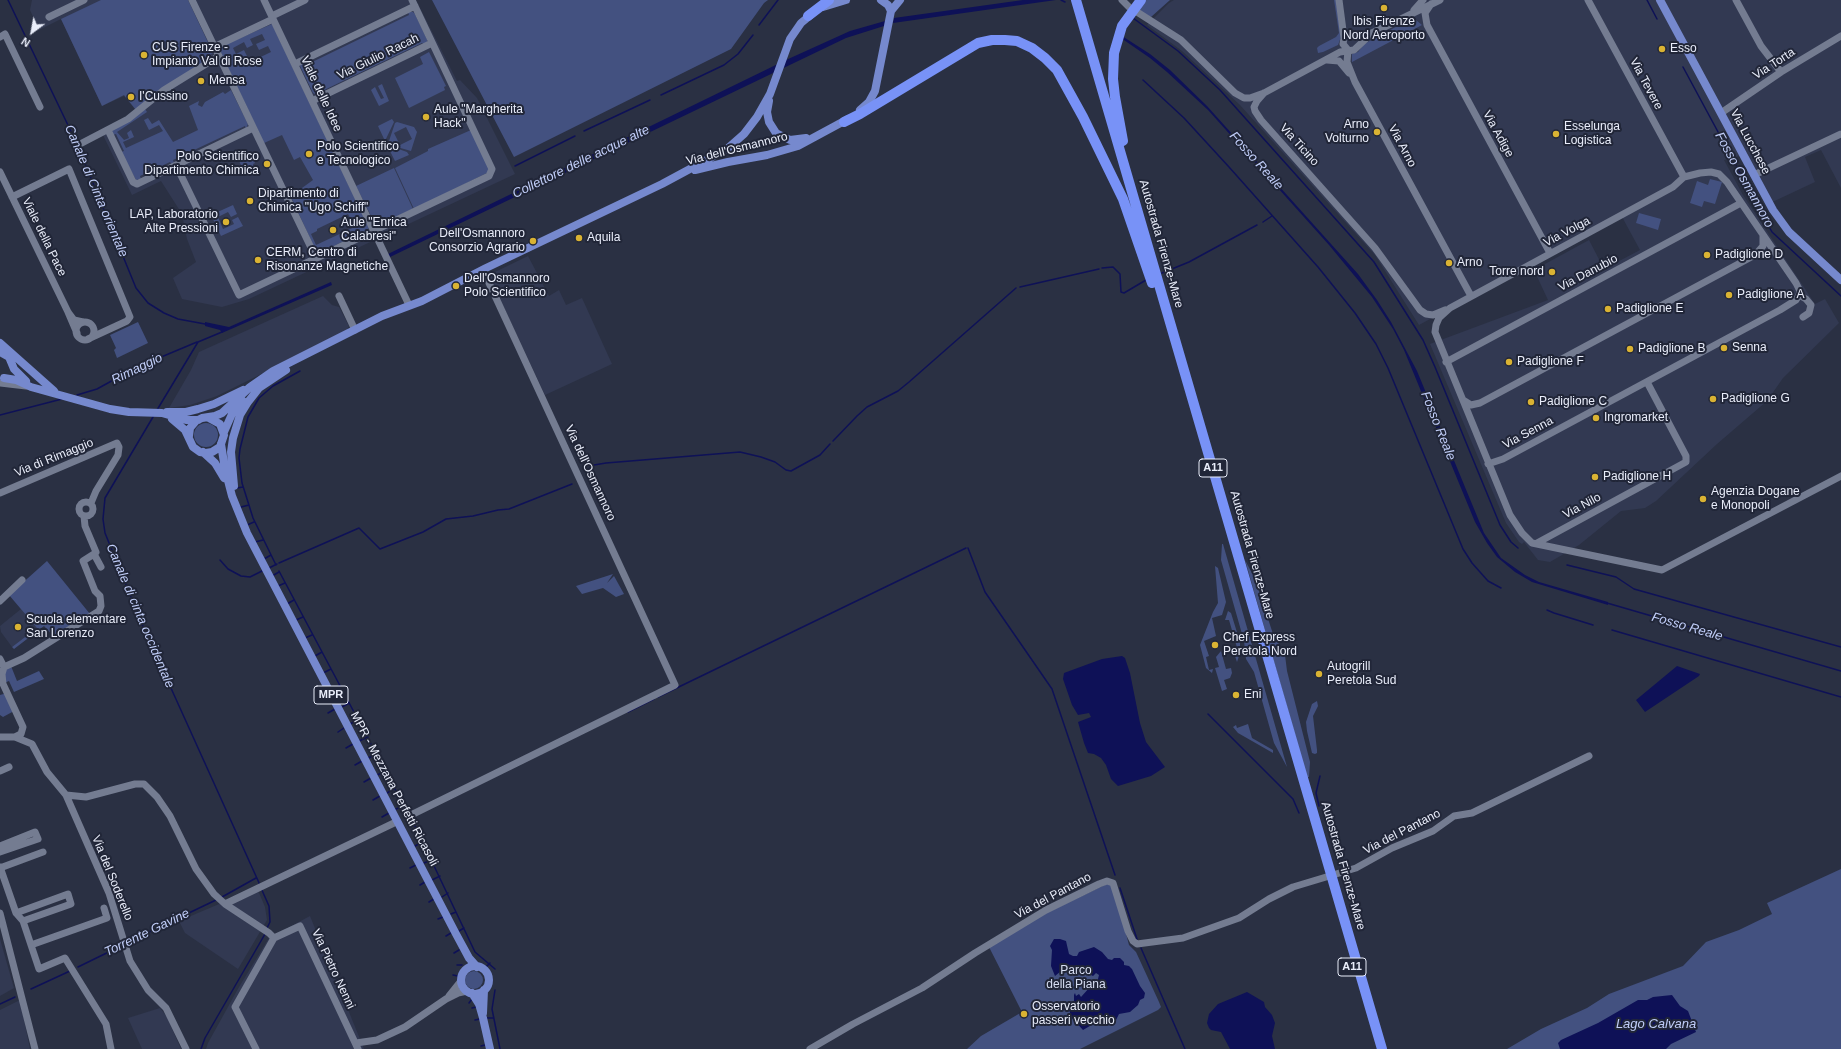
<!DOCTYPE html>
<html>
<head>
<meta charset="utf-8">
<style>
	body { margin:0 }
	#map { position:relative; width:1841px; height:1049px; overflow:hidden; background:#2a3043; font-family:Helvetica,sans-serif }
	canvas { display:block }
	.north { position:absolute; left:12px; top:12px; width:40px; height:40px; -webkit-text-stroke:3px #212638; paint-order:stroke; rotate:212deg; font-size:11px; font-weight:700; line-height:16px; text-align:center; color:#e9edfa }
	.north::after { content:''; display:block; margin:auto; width:14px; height:18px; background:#e9edfa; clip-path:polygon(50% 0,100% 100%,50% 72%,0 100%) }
</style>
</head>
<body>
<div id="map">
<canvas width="1841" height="1049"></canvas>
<div class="north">N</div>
</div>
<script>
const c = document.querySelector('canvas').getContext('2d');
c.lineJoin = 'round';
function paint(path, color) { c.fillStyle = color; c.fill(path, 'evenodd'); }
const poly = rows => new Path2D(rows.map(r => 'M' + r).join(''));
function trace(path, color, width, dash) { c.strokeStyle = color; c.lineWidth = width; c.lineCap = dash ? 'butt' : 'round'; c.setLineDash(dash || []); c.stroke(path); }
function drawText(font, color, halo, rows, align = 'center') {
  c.font = font + ' Helvetica,sans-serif'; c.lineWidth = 4; c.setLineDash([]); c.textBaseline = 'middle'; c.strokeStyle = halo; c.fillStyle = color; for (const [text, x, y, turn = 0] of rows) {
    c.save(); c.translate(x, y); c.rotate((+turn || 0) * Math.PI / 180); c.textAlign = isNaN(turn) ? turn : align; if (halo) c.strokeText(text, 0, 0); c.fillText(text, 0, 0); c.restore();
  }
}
const built = poly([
	[32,0,416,0,457,81,460,80,477,98,515,174,249,299,222,307,182,299,173,278,196,262,187,239,182,214,161,181,132,195,103,135,138,113,124,96,102,106,61,19,39,30,30,10],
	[1174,0,1841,0,1841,188,1821,150,1805,157,1815,182,1766,205,1739,156,1724,160,1743,195,1815,304,1825,299,1839,323,1783,378,1767,401,1717,444,1656,501,1645,508,1621,511,1579,545,1550,562,1538,560,1524,542,1522,544,1519,542,1506,523,1430,344,1548,300,1534,270,1589,240,1604,269,1640,250,1621,215,1419,325,1375,255,1240,105,1182,51,1147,25,1169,3],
	[528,256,549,296,559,290,566,305,582,298,612,364,545,395,490,278,493,273],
	[323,296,332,305,339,307,349,326,346,332,217,396,190,405,169,408,191,370,199,352],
	[21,609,38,628,12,647,1,632,0,626],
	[257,888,265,907,267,920,238,969,185,933,179,921],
	[310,916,364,1049,206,1049,208,1043,239,987,269,938],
	[0,939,14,988,0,996],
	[20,1000,30,1049,0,1049,0,1010],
	[160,1008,167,1017,181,1049,142,1049,128,1018]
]);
const green = poly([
	[101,0,188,0,213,53,211,54,212,58,136,110,124,95,102,106,61,19],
	[432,0,768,0,764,3,731,49,514,157],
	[1144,0,1170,0,1151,17,1137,10],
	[1334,0,1336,0,1341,37,1338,45,1323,52,1318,53,1317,48,1319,46,1336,37,1339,33],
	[408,12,413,12,415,14,427,39,427,42,424,44,422,43,320,92,317,95,313,93,300,66,301,64,303,63,304,66,409,15],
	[1416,20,1422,25,1352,62,1352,54,1358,52,1364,44,1407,21],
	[272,24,369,228,367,230,319,253,316,251,292,199,299,194,301,195,305,192,302,188,313,180,300,157,294,160,282,135,264,143,220,51,222,46],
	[262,34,265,40,256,44,259,50,268,46,271,52,242,66,239,60,247,56,244,50,236,54,233,48,244,42,247,48,253,45,250,39],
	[348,214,350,218,357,217,361,224,316,245,311,234,317,231,317,229],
	[429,52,446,86,444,87,445,90,409,108,395,78,423,64,420,57],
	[382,84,389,101,379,106,371,90,375,87,381,99,384,98,378,86],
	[231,90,248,124,246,129,245,126,173,160,174,163,172,165,170,162,140,176,141,179,136,180,121,152,124,151,116,134,113,135,111,131,145,109,147,112,117,132,124,140,129,138,127,133,131,130,134,137,123,142,126,148,163,131,159,125,149,130,144,120,148,118,152,124,159,120,173,142,198,130,189,106,199,101,198,105,202,107,205,102,223,92,225,94],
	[392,119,394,122,385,141,378,126],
	[397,122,414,127,417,132,411,151,390,145,389,141,395,123],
	[406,127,412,139,400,145,394,133],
	[471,130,490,170,489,172,414,209,395,168,428,151,428,149],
	[390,146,407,152,409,155,395,161,388,147],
	[247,152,248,154,251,153,255,163,253,164,254,167,246,171,245,168,243,169,238,159,240,158,239,156],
	[394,168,413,209,376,226,356,186],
	[1710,179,1722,182,1715,204,1704,201,1702,207,1690,203,1697,181,1708,185],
	[233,205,237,214,231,217,228,212,218,217,223,229,234,224,232,220,238,217,243,226,221,236,211,215],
	[1639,213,1661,219,1658,230,1636,223],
	[138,322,148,343,117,358,114,350,116,348,110,335],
	'194 435a12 12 0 1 1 24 0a12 12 0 1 1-24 0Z',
	[1222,544,1223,544,1287,767,1274,743,1254,672,1246,659,1244,641,1221,560],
	[1245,560,1255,579,1273,634,1285,655,1287,671,1310,762,1309,777,1307,777],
	[47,561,90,614,54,637,44,626,14,649,12,647,37,628,9,595],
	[1215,566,1218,568,1226,602,1222,615,1212,618,1216,636,1204,641,1209,656,1206,657,1209,670,1213,669,1212,673,1206,668,1200,645,1213,612,1218,603],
	[613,574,607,583,614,576,624,594,616,597,603,588,582,594,576,586],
	[1228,611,1231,613,1240,642,1240,653,1237,662,1234,653,1238,651,1229,620,1225,620],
	[1221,651,1226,669,1231,668,1232,673,1230,678,1224,680,1227,689,1222,691,1215,668,1219,667,1216,657],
	[11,666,17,681,39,671,44,679,14,692,9,681,4,683,4,670],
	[7,693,14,711,3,717,0,715,0,695],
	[1317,701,1318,706,1313,716,1317,750,1317,753,1315,754,1312,753,1307,731,1306,722,1312,704],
	[1248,724,1252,738,1273,750,1273,753,1238,733,1233,727,1236,725,1237,728],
	[1841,869,1841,1049,1507,1049,1541,1029,1587,1008,1609,994,1683,966,1706,942,1739,930,1772,914,1767,903],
	[1107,884,1111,885,1115,892,1129,945,1136,952,1159,1002,1161,1007,1158,1010,1080,1049,967,1049,981,1036,1022,1012,989,947,1046,913],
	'465 980a9 9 0 1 1 18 0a9 9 0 1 1-18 0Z'
]);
const water = poly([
	[1023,0,1056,0,893,23,894,18],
	[885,21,884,26,846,38,390,257,388,254,786,60,850,31],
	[1122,36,1150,54,1170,70,1207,106,1358,274,1377,300,1391,322,1417,371,1484,533,1501,558,1525,575,1539,582,1608,602,1608,605,1532,582,1515,572,1497,557,1487,543,1475,522,1404,350,1393,329,1372,297,1329,245,1208,110,1167,72,1150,58,1121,38],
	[331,282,332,285,222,333,220,330,205,326,205,322,229,327],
	[1122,656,1125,658,1130,673,1140,723,1146,742,1165,767,1151,776,1118,786,1111,779,1106,765,1101,758,1094,754,1088,753,1084,743,1078,722,1091,717,1089,713,1078,715,1072,705,1063,679,1064,673,1102,659],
	[1677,666,1700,674,1699,676,1645,712,1636,700],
	[1054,939,1060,939,1066,941,1069,954,1073,956,1077,956,1079,952,1094,947,1102,952,1108,959,1112,960,1114,958,1120,958,1124,962,1124,965,1129,966,1132,969,1140,986,1145,993,1144,998,1140,1000,1138,1005,1130,1012,1119,1014,1116,1020,1111,1019,1104,1023,1095,1023,1083,1030,1072,1018,1069,1010,1074,1002,1074,995,1075,993,1076,996,1079,994,1081,997,1090,987,1097,983,1099,975,1096,973,1093,976,1072,966,1066,967,1055,976,1051,966,1052,950,1050,946],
	[1247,992,1264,1002,1265,1007,1272,1015,1275,1023,1272,1036,1275,1049,1230,1049,1221,1032,1211,1030,1209,1028,1207,1023,1209,1014,1218,1004],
	[1672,995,1680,1006,1688,1011,1696,1032,1671,1044,1666,1049,1560,1049,1558,1043,1561,1040,1598,1023,1638,1000,1647,1000,1653,997]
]);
const stream = poly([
	[8,0,77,144,136,288,148,303,164,313,178,319,205,324],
	[1061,0,1065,2],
	[1647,0,1657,19],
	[1133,18,1178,51,1220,90,1374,262,1423,340,1435,367,1500,525,1511,542,1518,548],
	[759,25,778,0],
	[1683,67,1772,232,1841,296],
	[1143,80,1184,118,1229,167,1318,267,1355,313,1376,344,1388,368,1463,549,1472,563,1488,581,1501,588],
	[661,95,724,65,738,54,753,35],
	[584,131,650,100],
	[515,166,575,136],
	[1263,222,1272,216],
	[1102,268,1113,267,1120,274,1121,292,1124,293,1146,280],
	[1162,273,1189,262,1257,225],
	[1020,287,1099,269],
	[77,395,97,389,135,368,197,342],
	[157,410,198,342,222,332],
	[0,415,62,399],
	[153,417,105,498,103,519,105,533,142,624,260,885],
	[833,441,857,416,867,407,898,391,909,382,1016,288],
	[587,470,594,465,606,463,740,452,761,457,775,462,786,470,791,471,820,455,830,444],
	[237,488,243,487],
	[241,507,249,505],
	[247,525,254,522],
	[255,542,263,540],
	[968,548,985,592,1052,689,1115,875],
	[264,559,271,555],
	[220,560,228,569,241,576,250,577,264,570],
	[279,563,359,528,380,549,423,532,446,519,473,516,498,510,509,509,572,484],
	[276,565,253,518,242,483,239,458,240,449,248,417,259,398,273,386,300,371],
	[1567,565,1616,577,1634,589,1841,647],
	[269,568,277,564],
	[279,571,405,808],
	[272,576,279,572],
	[278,586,285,583],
	[1607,603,1841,671],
	[287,604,294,600],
	[1547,610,1554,613,1593,625],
	[296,620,303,617],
	[1612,630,1841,697],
	[305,638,312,635],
	[315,656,322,652],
	[323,673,331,669],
	[332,690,339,686],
	[658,697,966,548],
	[342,707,349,703],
	[628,712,654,699],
	[328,713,335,709],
	[1208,714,1293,799,1299,813],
	[350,724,359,719],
	[338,732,344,728],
	[359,741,368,737],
	[346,748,353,744],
	[368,758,377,754],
	[355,765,362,761],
	[377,775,386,771],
	[364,782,371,778],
	[387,793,395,788],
	[373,800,380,796],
	[1319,806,1316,793,1320,776],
	[396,809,404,806],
	[382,817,389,813],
	[415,826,475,952,495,969],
	[415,846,422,842],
	[424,863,431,860],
	[410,868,416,865],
	[432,880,440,876],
	[420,885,425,882],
	[261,888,269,906,270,922,267,928],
	[1120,888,1137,939],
	[222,897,256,878],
	[442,897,448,893],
	[429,902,434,899],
	[451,914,456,912],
	[438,919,443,917],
	[459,931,464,928],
	[446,936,451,933],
	[126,943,216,900],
	[1141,948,1185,1049],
	[454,953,459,950],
	[457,965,462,965],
	[78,967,123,945],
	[486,967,490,963],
	[453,975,458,976],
	[31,989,70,971],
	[495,990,492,1009,500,1049],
	[469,1003,472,999],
	[0,1004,15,997],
	[472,1008,476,1007],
	[487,1018,493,1018],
	[475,1020,480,1019],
	[481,1046,485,1045],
	[201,1049,205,1038,265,934]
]);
const minor = poly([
	[192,0,316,258],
	[264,0,409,305],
	[1122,0,1129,7],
	[1339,0,1344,38,1343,44,1348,50],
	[1588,0,1684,177],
	[1736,0,1761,46,1781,72],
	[1431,4,1425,13,1427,25,1550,253],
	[1414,10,1423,0],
	[1137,12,1181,40,1235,93,1244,98,1250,98,1264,93,1340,52,1354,50,1372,33],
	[272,16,305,0],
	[49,17,84,0],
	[0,37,5,34,40,107],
	[1355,37,1372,33,1440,0],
	[214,47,273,19],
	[1348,50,1347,62,1355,82,1471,296],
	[1327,60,1339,61,1349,73],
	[295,64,415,6],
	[1264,93,1257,101,1254,107,1255,111,1261,120,1375,248,1420,310,1426,314,1433,315,1445,310],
	[312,101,432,43],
	[1721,113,1781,72,1841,36],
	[108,130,133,182,137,184,253,128],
	[82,143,128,119,164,90,219,56],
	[176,165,239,295,489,176,492,169,412,0],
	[0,172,68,312],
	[1754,175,1841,134],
	[12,197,69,169,130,317,127,321,88,339],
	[1799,295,1800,291,1796,283,1727,182,1719,174,1711,172,1700,173,1684,177,1673,187,1450,308,1439,318,1436,325,1435,332,1510,515,1522,533,1532,543,1662,570,1841,476],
	[1799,295,1806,299,1811,305,1809,313,1803,317],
	[339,296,355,330],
	'76 331a9 9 0 1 1 18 0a9 9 0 1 1-18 0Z',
	[77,333,68,312,74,320,83,322],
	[1446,362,1741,203],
	[0,383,26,386],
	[1463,400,1471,405,1480,403,1755,255,1763,246,1763,236],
	[1488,464,1503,459,1780,310,1796,300,1799,295],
	[0,493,117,443,119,447,118,455,96,491,91,503],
	'79 509a7 7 0 1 1 14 0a7 7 0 1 1-14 0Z',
	[84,516,85,526,96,552],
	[1537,543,1686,462,1686,456,1647,382],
	[0,601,22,580],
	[0,659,4,667,2,674,3,684,23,727,21,734,15,737],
	[4,667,24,658,99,611,101,606,100,596,95,591,83,561,94,554,101,567],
	[0,737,15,737,32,744,47,772,66,795,86,797,135,784,144,784,157,797,170,816,196,869,214,894,225,904,269,933,274,938],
	[0,771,9,767],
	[66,795,109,893,130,961,148,990,166,1008,186,1049],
	[411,815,675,685,483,270],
	[0,846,35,832,38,839,0,852],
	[0,867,16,913,23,921,39,969,65,958,106,1024,111,1049],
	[0,868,43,852],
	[225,904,394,823],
	[0,913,35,1049],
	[16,913,68,894,71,904,23,921],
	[274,938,300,926,358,1049],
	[31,945,107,918,104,908],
	[449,996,461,981],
	[356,1043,377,1040,405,1027,446,999,458,993,467,991],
	[256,1049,235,1007,274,938],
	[810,1049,853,1024,922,988,975,953,1046,910,1099,884,1107,881,1113,883,1128,931,1133,941,1137,944,1183,938,1239,918,1269,899,1293,887,1356,868,1392,848,1433,831,1454,816,1472,813,1589,756]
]);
const major = poly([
	[881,0,888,5,891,11],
	[1660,0,1773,210,1789,232,1841,280],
	[823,7,846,0],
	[769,101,767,112,769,122,776,133,790,140,806,138],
	[860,110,869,102,875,91,891,11,900,0],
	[695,170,728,162,767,155,798,146,848,119],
	[0,343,54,391],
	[0,352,9,357,14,369,26,381],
	[4,378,16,380,31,387,110,409,129,412,162,413,186,420,198,420],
	[167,412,186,412,198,409,214,404,243,390],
	[172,419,185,430,193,447,200,452,206,453,212,452,220,447,224,435,220,424,209,418],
	[224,432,232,414,243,401],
	[189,436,190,428,196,421,202,418,215,416,222,413,250,387,273,371,382,316,422,301,486,268,662,184,727,149,744,134,757,117,770,94,790,39,801,23,813,13],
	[221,444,225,469,232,496,247,533,456,934,469,958,477,967],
	[203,452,215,463,224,478],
	[234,486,231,452,233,438,240,415,248,402,259,388,286,370],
	'461 980a14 14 0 1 1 28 0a14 14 0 1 1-28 0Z',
	[472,993,479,1004,483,1018,490,1049],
	[483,1013,484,990]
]);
const highway = poly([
	[1076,0,1382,1049],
	[808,16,829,0],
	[844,122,860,114,978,43,992,40,1005,40,1017,41,1032,48,1045,58,1057,70,1083,117,1123,199,1152,283],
	[1123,141,1115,97,1113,79,1114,53,1122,26,1141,0]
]);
const markers = [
	[1384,8,4,"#dab333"],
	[1662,49,4,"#dab333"],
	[144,55,4,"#dab333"],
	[201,81,4,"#dab333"],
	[131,97,4,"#dab333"],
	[426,117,4,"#dab333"],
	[1377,132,4,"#dab333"],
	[1556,134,4,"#dab333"],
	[309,154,4,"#dab333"],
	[267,164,4,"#dab333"],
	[250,201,4,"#dab333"],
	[226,222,4,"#dab333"],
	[333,230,4,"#dab333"],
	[579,238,4,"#dab333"],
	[533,241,4,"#dab333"],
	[1707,255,4,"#dab333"],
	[258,260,4,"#dab333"],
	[1449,263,4,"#dab333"],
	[1552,272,4,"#dab333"],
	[456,286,4,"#dab333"],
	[1729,295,4,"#dab333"],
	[1608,309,4,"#dab333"],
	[1724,348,4,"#dab333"],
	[1630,349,4,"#dab333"],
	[1509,362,4,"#dab333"],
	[1713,399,4,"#dab333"],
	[1531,402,4,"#dab333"],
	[1596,418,4,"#dab333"],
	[1595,477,4,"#dab333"],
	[1703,499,4,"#dab333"],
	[18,627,4,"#dab333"],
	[1215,645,4,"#dab333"],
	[1319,674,4,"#dab333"],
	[1236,695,4,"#dab333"],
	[1024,1014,4,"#dab333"]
];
const shields = [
	[1213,468,28],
	[331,695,34],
	[1352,967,28]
];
const shieldNames = [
	["A11",1213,468],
	["MPR",331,695],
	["A11",1352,967]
];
const poiNames = [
	["Ibis Firenze",1384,22,"center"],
	["Nord Aeroporto",1384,36,"center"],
	["CUS Firenze -",152,48],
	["Impianto Val di Rose",152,62],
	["Esso",1670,49],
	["Mensa",209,81],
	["I'Cussino",139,97],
	["Aule \"Margherita",434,110],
	["Hack\"",434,124],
	["Arno",1369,125,"right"],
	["Volturno",1369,139,"right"],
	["Esselunga",1564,127],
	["Logistica",1564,141],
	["Polo Scientifico",317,147],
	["e Tecnologico",317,161],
	["Polo Scientifico",259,157,"right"],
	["Dipartimento Chimica",259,171,"right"],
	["Dipartimento di",258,194],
	["Chimica \"Ugo Schiff\"",258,208],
	["LAP, Laboratorio",218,215,"right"],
	["Alte Pressioni",218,229,"right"],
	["Aule \"Enrica",341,223],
	["Calabresi\"",341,237],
	["Dell'Osmannoro",525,234,"right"],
	["Consorzio Agrario",525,248,"right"],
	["Aquila",587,238],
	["CERM, Centro di",266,253],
	["Risonanze Magnetiche",266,267],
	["Padiglione D",1715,255],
	["Arno",1457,263],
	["Torre nord",1544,272,"right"],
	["Dell'Osmannoro",464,279],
	["Polo Scientifico",464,293],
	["Padiglione A",1737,295],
	["Padiglione E",1616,309],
	["Senna",1732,348],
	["Padiglione B",1638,349],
	["Padiglione F",1517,362],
	["Padiglione G",1721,399],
	["Padiglione C",1539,402],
	["Ingromarket",1604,418],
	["Padiglione H",1603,477],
	["Agenzia Dogane",1711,492],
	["e Monopoli",1711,506],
	["Scuola elementare",26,620],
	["San Lorenzo",26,634],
	["Chef Express",1223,638],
	["Peretola Nord",1223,652],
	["Autogrill",1327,667],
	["Peretola Sud",1327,681],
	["Eni",1244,695],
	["Osservatorio",1032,1007],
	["passeri vecchio",1032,1021]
];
const streetNames = [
	["Via Giulio Racah",378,57,-26],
	["Via Torta",1774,64,-33],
	["Via Tevere",1646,84,62],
	["Viale delle Idee",321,94,65],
	["Via Adige",1498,134,61],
	["Via Lucchese",1750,142,62],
	["Via Ticino",1299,145,48],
	["Via Arno",1402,146,62],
	["Via dell'Osmannoro",737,149,-14],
	["Via Volga",1567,232,-28],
	["Viale della Pace",44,237,64],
	["Autostrada Firenze-Mare",1161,244,74],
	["Via Danubio",1588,273,-28],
	["Via Senna",1528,433,-28],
	["Via di Rimaggio",54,458,-22],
	["Via dell'Osmannoro",590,473,65],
	["Via Nilo",1582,506,-28],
	["Autostrada Firenze-Mare",1252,555,74],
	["MPR - Mezzana Perfetti Ricasoli",394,789,62],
	["Via del Pantano",1402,832,-27],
	["Autostrada Firenze-Mare",1343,866,74],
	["Via del Soderello",112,878,68],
	["Via del Pantano",1053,896,-28],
	["Via Pietro Nenni",333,969,65]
];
const parkNames = [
	["Parco",1076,971],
	["della Piana",1076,985]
];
const waterNames = [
	["Fosso Reale",1256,161,48],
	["Collettore delle acque alte",581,162,-26],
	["Fosso Osmannoro",1744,180,61],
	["Canale di Cinta orientale",96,191,67],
	["Rimaggio",137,369,-26],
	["Fosso Reale",1438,426,68],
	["Canale di cinta occidentale",140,616,67],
	["Fosso Reale",1687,627,16],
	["Torrente Gavine",147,933,-26],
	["Lago Calvana",1656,1024]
];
paint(built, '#323952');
paint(green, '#435180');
paint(water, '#0e1157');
trace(stream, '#0e1157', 1.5);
trace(minor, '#747c91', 7);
trace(major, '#7689ce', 8);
trace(highway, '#7892f7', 10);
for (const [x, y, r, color] of markers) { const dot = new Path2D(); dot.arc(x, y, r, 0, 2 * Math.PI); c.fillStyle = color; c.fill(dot); trace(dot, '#212638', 1.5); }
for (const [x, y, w] of shields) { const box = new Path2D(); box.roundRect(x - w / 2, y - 9, w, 18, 3); c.fillStyle = '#212638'; c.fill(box); trace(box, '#e9edfa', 1); }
drawText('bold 11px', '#e9edfa', null, shieldNames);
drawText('12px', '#e9edfa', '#212638', poiNames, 'left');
drawText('12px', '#e9edfa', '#212638', streetNames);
drawText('12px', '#d7def3', '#212638', parkNames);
drawText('italic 13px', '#c1cef9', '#212638', waterNames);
</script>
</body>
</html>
